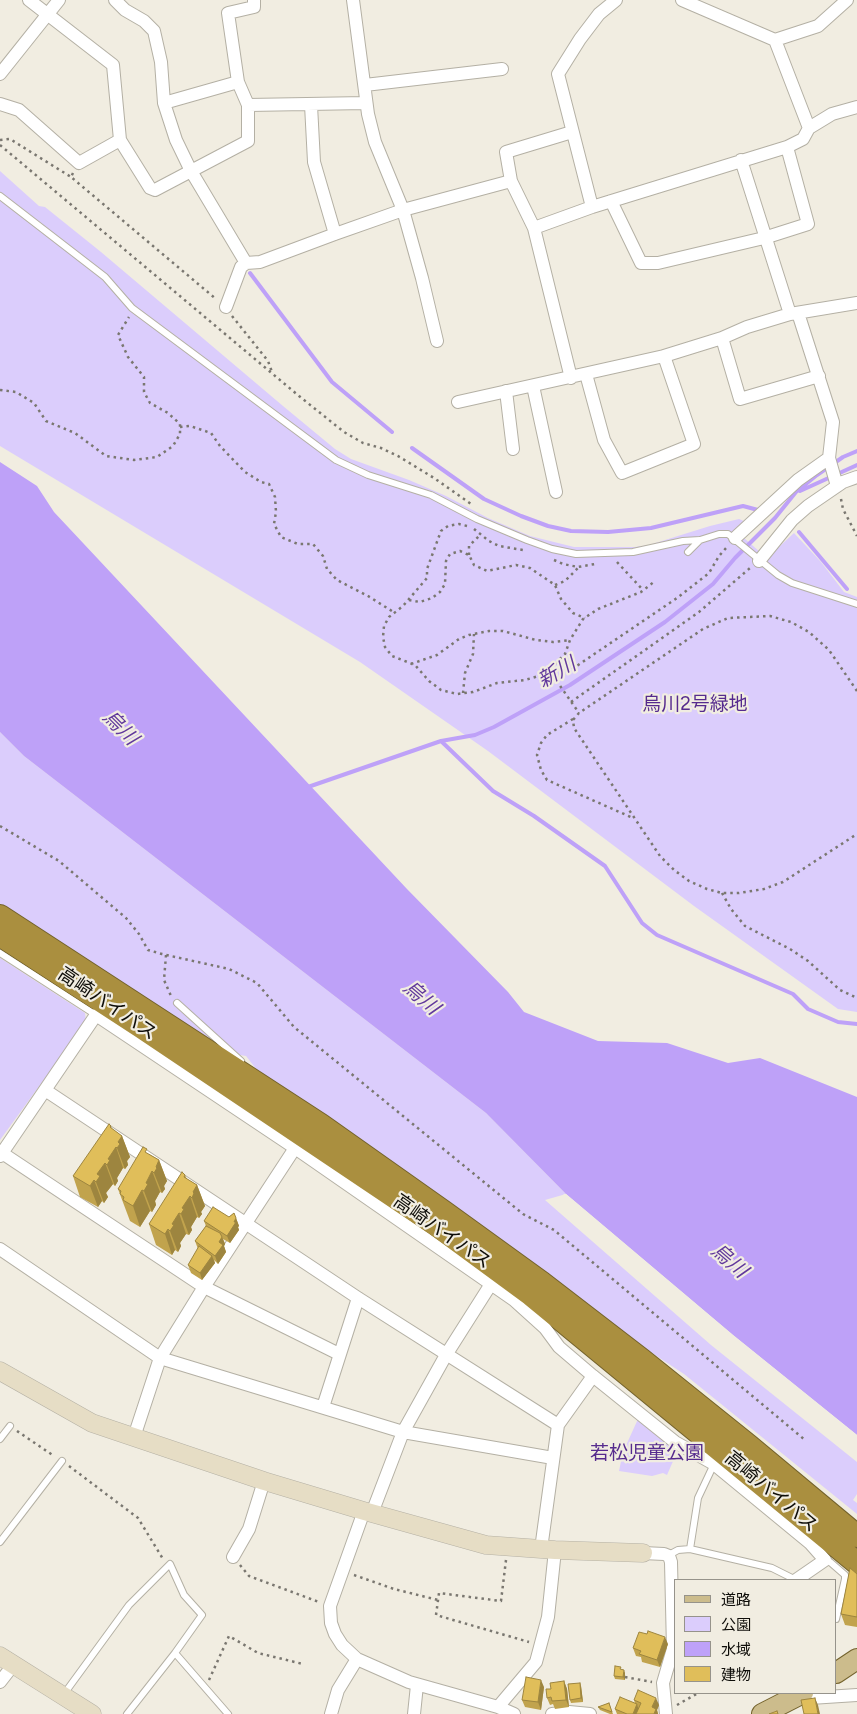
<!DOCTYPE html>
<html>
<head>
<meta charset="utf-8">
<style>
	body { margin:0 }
	#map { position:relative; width:857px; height:1714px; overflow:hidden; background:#f1ede1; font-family:Figtree,"Noto Sans JP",sans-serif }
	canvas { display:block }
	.legend { position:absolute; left:674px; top:1579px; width:162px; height:115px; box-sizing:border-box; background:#f1ede1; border:1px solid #96938b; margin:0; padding:6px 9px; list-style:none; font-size:15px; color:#0e0d09 }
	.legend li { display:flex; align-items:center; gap:10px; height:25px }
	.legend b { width:25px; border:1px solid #96938b }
</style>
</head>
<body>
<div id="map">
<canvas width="857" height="1714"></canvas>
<ul class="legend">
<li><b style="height:6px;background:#ccbc8c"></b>道路</li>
<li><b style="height:14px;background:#dbcdfc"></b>公園</li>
<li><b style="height:14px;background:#bea1f8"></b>水域</li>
<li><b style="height:14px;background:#e0be5a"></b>建物</li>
</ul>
</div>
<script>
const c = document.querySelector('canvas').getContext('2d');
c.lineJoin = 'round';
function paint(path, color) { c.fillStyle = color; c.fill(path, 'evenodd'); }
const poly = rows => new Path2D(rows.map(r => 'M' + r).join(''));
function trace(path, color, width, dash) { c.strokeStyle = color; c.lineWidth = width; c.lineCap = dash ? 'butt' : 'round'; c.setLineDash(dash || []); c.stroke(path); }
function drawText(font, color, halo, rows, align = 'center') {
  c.font = font + ' Figtree,"Noto Sans JP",sans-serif'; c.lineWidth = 4.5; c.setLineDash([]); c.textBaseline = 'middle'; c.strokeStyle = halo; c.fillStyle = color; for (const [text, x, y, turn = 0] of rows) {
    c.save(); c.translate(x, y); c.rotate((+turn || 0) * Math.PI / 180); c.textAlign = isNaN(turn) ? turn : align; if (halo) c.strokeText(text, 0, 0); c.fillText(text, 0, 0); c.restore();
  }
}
const green = poly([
	[0,171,39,206,45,207,101,252,283,406,335,449,351,459,409,480,446,496,488,518,530,536,574,547,635,547,649,545,710,526,739,519,746,522,737,532,767,558,794,533,821,562,844,592,857,597,857,1012,838,1009,694,906,488,751,360,662,0,446],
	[0,732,24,756,486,1113,566,1194,545,1200,711,1345,857,1462,857,1494,853,1500,857,1503,857,1514,684,1374,614,1328,264,1079,246,1056,240,1055,202,1023,176,1007,229,1054,0,907],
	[0,958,85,1013,86,1022,0,1140],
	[638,1419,678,1450,667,1475,663,1473,652,1476,619,1471,623,1452]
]);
const water = poly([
	[0,462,37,486,54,512,407,889,508,992,524,1012,598,1041,667,1043,728,1063,760,1058,857,1097,857,1435,733,1335,566,1194,486,1113,24,756,0,732]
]);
const pier = poly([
	[563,1194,566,1194,733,1335,857,1435,857,1438,732,1337]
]);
const stream = poly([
	[250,273,332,382,392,432],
	[412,448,484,499,521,516,548,526,571,531,608,532,651,528,743,506,758,510],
	[800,491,857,465],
	[799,532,847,589],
	[441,741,493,791,534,816,605,866,642,923,657,935,793,994,808,1009,838,1022,857,1024],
	[308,787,441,741,475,735,494,727,570,685,665,622,713,584,735,558,775,518,796,492,817,475,843,457,857,451]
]);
const path = poly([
	[0,140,10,139,71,177],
	[0,145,299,396,344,432,363,443,381,448,398,456,434,478,471,504],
	[73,173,71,177,216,299],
	[232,316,268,361,272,372],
	[0,390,16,392,34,403,46,421,75,433,106,456,134,460,157,457,173,446,180,434,180,424,168,413,150,403,144,392,144,377,128,357,118,335,129,317],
	[180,427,190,426,211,433,220,446,245,472,261,482,269,484,275,497,276,512,274,524,281,537,298,544,313,544,323,556,327,569,337,580,368,596,395,613],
	[841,499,843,509,857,536],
	[467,526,459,524,448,526,441,531,427,569,427,578,403,606,389,617,384,626,383,637,385,647,392,656,415,665,429,681,441,690,457,694,473,692,497,683,525,680,542,675,554,665,565,654,570,640,583,619,598,609,641,592,655,581],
	[474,529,489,541,499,546,523,550],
	[469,555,469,546,481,534],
	[554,560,563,564,578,567,595,564],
	[617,562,643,590],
	[555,585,565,581,579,567],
	[409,600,420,602,432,598,440,592,445,584,446,561,450,554,460,551,469,555,474,565,487,571,516,565,530,568,555,585,561,599,573,613,585,618],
	[411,664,437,655,459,639,469,635,489,631,503,631,536,640,553,642,570,640],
	[549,670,579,713],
	[556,680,677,598,709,573,719,556,727,547],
	[857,691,829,650,809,632,791,622,770,616,728,618,703,629,579,713,573,720,574,728,660,856,674,870,689,881,707,889,722,893,739,893,764,889,783,882,857,834],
	[463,693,465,673,473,654,474,634],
	[571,702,699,612,750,568],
	[573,719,547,735,541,743,537,755,541,770,547,780,633,818],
	[0,826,59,861,126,918,139,934,148,950,162,954,229,969,257,983,294,1027,523,1214,554,1230,805,1440],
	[722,893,731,909,745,926,790,949,808,961,840,990,857,998],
	[166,955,164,980,171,996],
	[17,1431,54,1456],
	[69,1466,138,1518,163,1559],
	[506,1560,501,1601,439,1593,436,1615,529,1642],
	[240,1565,249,1576,319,1602],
	[354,1575,394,1589,438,1600],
	[625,1677,652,1682],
	[209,1680,229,1636,258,1653,303,1664],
	[677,1705,698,1693]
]);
const lane = poly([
	[0,196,105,277,132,308,336,460,368,475,431,495,477,519,527,540,552,549,576,554,633,552,683,541,700,540],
	[688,552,700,540,719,534,728,534,778,575,792,583,857,604],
	[0,953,96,1015],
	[177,1003,241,1061],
	[0,1439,10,1426],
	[0,1542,62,1461],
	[690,1549,698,1498,714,1464],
	[667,1556,678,1550,690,1549,772,1568,796,1580],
	[825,1560,830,1562,845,1575,845,1579,836,1619],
	[175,1653,228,1714],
	[64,1694,129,1605,170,1564,184,1595,202,1615,175,1653,127,1714]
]);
const street = poly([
	[29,0,113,65,120,140,150,188,155,190,248,141,248,105,366,103],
	[115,0,125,10,144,21,154,31,161,62,164,103,176,140,191,171,246,263,260,262,335,234,403,210,511,181,534,228,571,378],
	[353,0,368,114,375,142,403,210,422,278,437,341],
	[682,0,775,40,809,128],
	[775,40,818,26,847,0],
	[0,74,59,0],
	[365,85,502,69],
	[164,103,238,82],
	[0,104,19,110,79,163,120,140],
	[248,105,238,82,228,13,254,7,254,0],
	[311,105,314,162,335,234],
	[741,160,790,314],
	[511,181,506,152,572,132],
	[611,201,641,263,658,263,764,238,808,224,787,147],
	[592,207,558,74,580,39,599,14,616,0],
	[534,228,592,207,787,147,803,139,809,128,832,114,857,107],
	[226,307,241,267,246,263],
	[722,338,740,399,819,376],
	[586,374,604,440,622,473,694,444,664,356],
	[533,386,556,492],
	[506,391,513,449],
	[458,402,664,356,722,338,747,327,790,314,857,303],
	[829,458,837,486],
	[735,538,798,480,829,458,833,422,798,313],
	[759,561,792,520,808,506,843,482,857,477],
	[45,1090,358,1298,558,1425],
	[2,1153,204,1287,339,1354],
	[0,1156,96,1015,295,1148,514,1300,545,1328,559,1347,593,1376,675,1442,714,1464,810,1543,825,1560,796,1580],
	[0,1249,160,1358,403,1432,553,1458],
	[323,1407,358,1298],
	[134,1437,160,1358,204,1287,295,1148],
	[372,1513,403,1432,446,1355,491,1284],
	[541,1549,558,1425,593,1376],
	[643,1553,664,1554,669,1556,671,1562,673,1649,663,1683,666,1714],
	[233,1557,249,1529,264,1481],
	[357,1659,409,1682,498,1707,514,1714],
	[0,1682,14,1664],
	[795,1699,857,1695],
	[498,1707,536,1662,548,1617,555,1550],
	[331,1714,338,1690,357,1659,342,1645,335,1634,331,1623,330,1606,364,1511],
	[414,1714,417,1685],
	[552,1714,569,1712,590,1714]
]);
const secondary = poly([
	[0,1371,92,1423,264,1481,364,1511,486,1545,555,1550,643,1553],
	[0,1656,92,1714]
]);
const primary = poly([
	[836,1673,857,1659],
	[762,1714,803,1693]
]);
const highway = poly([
	[0,916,321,1125,444,1212,542,1283,642,1360,748,1445,857,1536],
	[0,935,141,1027,433,1223,531,1295,857,1563]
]);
const wall = poly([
	[111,1126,112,1129,122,1136,130,1157,127,1161,128,1165,125,1169,123,1168,117,1178,118,1181,115,1186,113,1184,106,1193,108,1197,104,1203,102,1201,98,1207,80,1197,73,1176],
	[149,1154,159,1160,167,1181,164,1186,165,1189,162,1193,160,1192,155,1201,156,1205,152,1212,150,1211,140,1227,130,1221,118,1189],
	[185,1175,187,1179,197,1185,205,1206,201,1212,202,1214,199,1218,197,1217,191,1227,192,1230,189,1235,186,1234,180,1243,181,1246,178,1252,175,1250,172,1255,156,1245,149,1224],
	[234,1213,239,1226,238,1227,239,1230,230,1243,223,1239,225,1244,224,1246,226,1252,218,1264,214,1260,215,1263,202,1280,191,1273,188,1265,198,1249,195,1241,206,1226,204,1221,229,1217],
	[857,1574,857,1627,845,1625,841,1614],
	[668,1644,660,1667,642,1662,641,1657,636,1656,633,1648],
	[622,1670,625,1673,625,1680,615,1679,614,1676],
	[564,1681,567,1689,569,1707,555,1709,553,1704,550,1705,547,1698,551,1689],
	[580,1683,581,1686,583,1702,571,1703,570,1700],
	[544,1687,541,1710,525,1707,522,1700],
	[634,1700,659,1705,657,1710,658,1714,617,1714,615,1709,635,1703],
	[609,1703,613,1714,610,1714,600,1710,598,1707]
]);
const shadedWall = poly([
	[122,1136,130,1157,127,1161,128,1165,125,1169,117,1148,118,1142],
	[116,1147,123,1168,117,1178,118,1181,115,1186,107,1165,108,1159],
	[159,1160,167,1181,164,1186,165,1189,162,1193,154,1173,156,1167],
	[105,1163,113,1184,106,1193,108,1197,104,1203,96,1182,97,1174],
	[152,1171,160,1192,155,1201,156,1205,152,1212,144,1191,146,1183],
	[94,1180,102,1201,98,1207,90,1186],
	[197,1185,205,1206,201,1212,202,1214,199,1218,192,1198,193,1192],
	[142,1190,150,1211,140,1227,133,1206],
	[190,1196,197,1217,191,1227,192,1230,189,1235,181,1214,182,1208],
	[179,1213,186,1234,180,1243,181,1246,178,1252,170,1231,172,1224],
	[236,1218,239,1226,238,1227,239,1230,230,1243,227,1236],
	[168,1229,175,1250,172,1255,165,1234],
	[222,1237,225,1244,224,1246,226,1252,218,1264,215,1256,219,1242],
	[212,1256,215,1263,202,1280,200,1273],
	[665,1637,668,1644,660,1667,657,1660],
	[624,1670,625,1673,625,1680,623,1677],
	[541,1680,544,1687,541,1710,538,1702],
	[564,1681,567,1689,569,1707,566,1700],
	[580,1683,581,1686,583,1702,581,1698],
	[656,1698,659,1705,657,1710,658,1714,654,1714,652,1707],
	[815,1698,818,1705,820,1714,818,1714],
	[637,1704,639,1711,638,1714,633,1714]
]);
const building = poly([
	[109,1124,111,1126,110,1127,122,1136,118,1142,120,1144,117,1148,116,1147,108,1159,110,1160,107,1165,105,1163,97,1174,100,1176,96,1182,94,1180,90,1186,73,1176,109,1124],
	[143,1147,147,1149,145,1152,159,1160,156,1167,157,1168,154,1173,152,1171,146,1183,148,1184,144,1191,142,1190,133,1206,123,1200,124,1197,120,1194,121,1191,118,1189,143,1147],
	[182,1172,185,1175,184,1177,197,1185,193,1192,194,1193,192,1198,190,1196,182,1208,184,1209,181,1214,179,1213,172,1224,174,1225,170,1231,168,1229,165,1234,149,1224,182,1172],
	[213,1207,229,1217,234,1213,236,1218,234,1222,236,1222,227,1236,204,1221,213,1207],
	[206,1226,220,1233,222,1237,219,1242,223,1245,215,1256,195,1241,206,1226],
	[199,1246,212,1256,200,1273,188,1265,199,1246],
	[850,1568,857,1574,857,1617,841,1614,850,1568],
	[648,1631,665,1637,657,1660,639,1654,641,1651,633,1648,639,1632,647,1634,648,1631],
	[615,1666,621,1667,620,1669,624,1670,623,1677,614,1676,615,1666],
	[526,1677,541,1680,538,1702,522,1700,526,1677],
	[564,1681,566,1700,552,1701,551,1697,547,1698,546,1689,551,1689,550,1683,564,1681],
	[580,1683,581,1698,570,1700,568,1684,580,1683],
	[638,1690,656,1698,652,1707,656,1709,654,1714,636,1714,641,1703,634,1700,638,1690],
	[620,1697,637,1704,633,1714,627,1714,615,1709,620,1697],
	[815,1698,818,1714,804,1714,801,1700,815,1698],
	[609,1703,612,1712,598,1707,609,1703],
	[777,1711,778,1714,769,1714,777,1711]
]);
const parkNames = [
	["烏川2号緑地",695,704],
	["若松児童公園",647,1453]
];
const streetNames = [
	["高崎バイパス",107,1004,34],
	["高崎バイパス",442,1232,35],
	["高崎バイパス",771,1492,40]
];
const waterNames = [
	["新川",557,673,-30],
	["烏川",120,728,45],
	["烏川",421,998,41],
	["烏川",729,1261,41]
];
paint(green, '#dbcdfc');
paint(water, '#bea1f8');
paint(pier, '#f1ede1');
trace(stream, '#bea1f8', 4);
trace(lane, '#b4b0a4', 8);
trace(street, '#b4b0a4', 14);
trace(secondary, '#b4b0a4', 19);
trace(primary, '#73622c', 22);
trace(highway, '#73622c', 24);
trace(path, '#7a7770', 2.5, [2.5, 4]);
trace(lane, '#fff', 6);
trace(street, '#fff', 12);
trace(secondary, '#e6ddc5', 18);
trace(primary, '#ccbc8c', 20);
trace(highway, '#aa8f3f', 22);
paint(wall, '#c1a34d');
paint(shadedWall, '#9d853f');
paint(building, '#e0be5a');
trace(building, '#9d853f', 1);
drawText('19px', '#562b8e', '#f1ede1', parkNames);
drawText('19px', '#0e0d09', '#f1ede1', streetNames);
drawText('italic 20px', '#61389c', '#f1ede1', waterNames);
</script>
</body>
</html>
